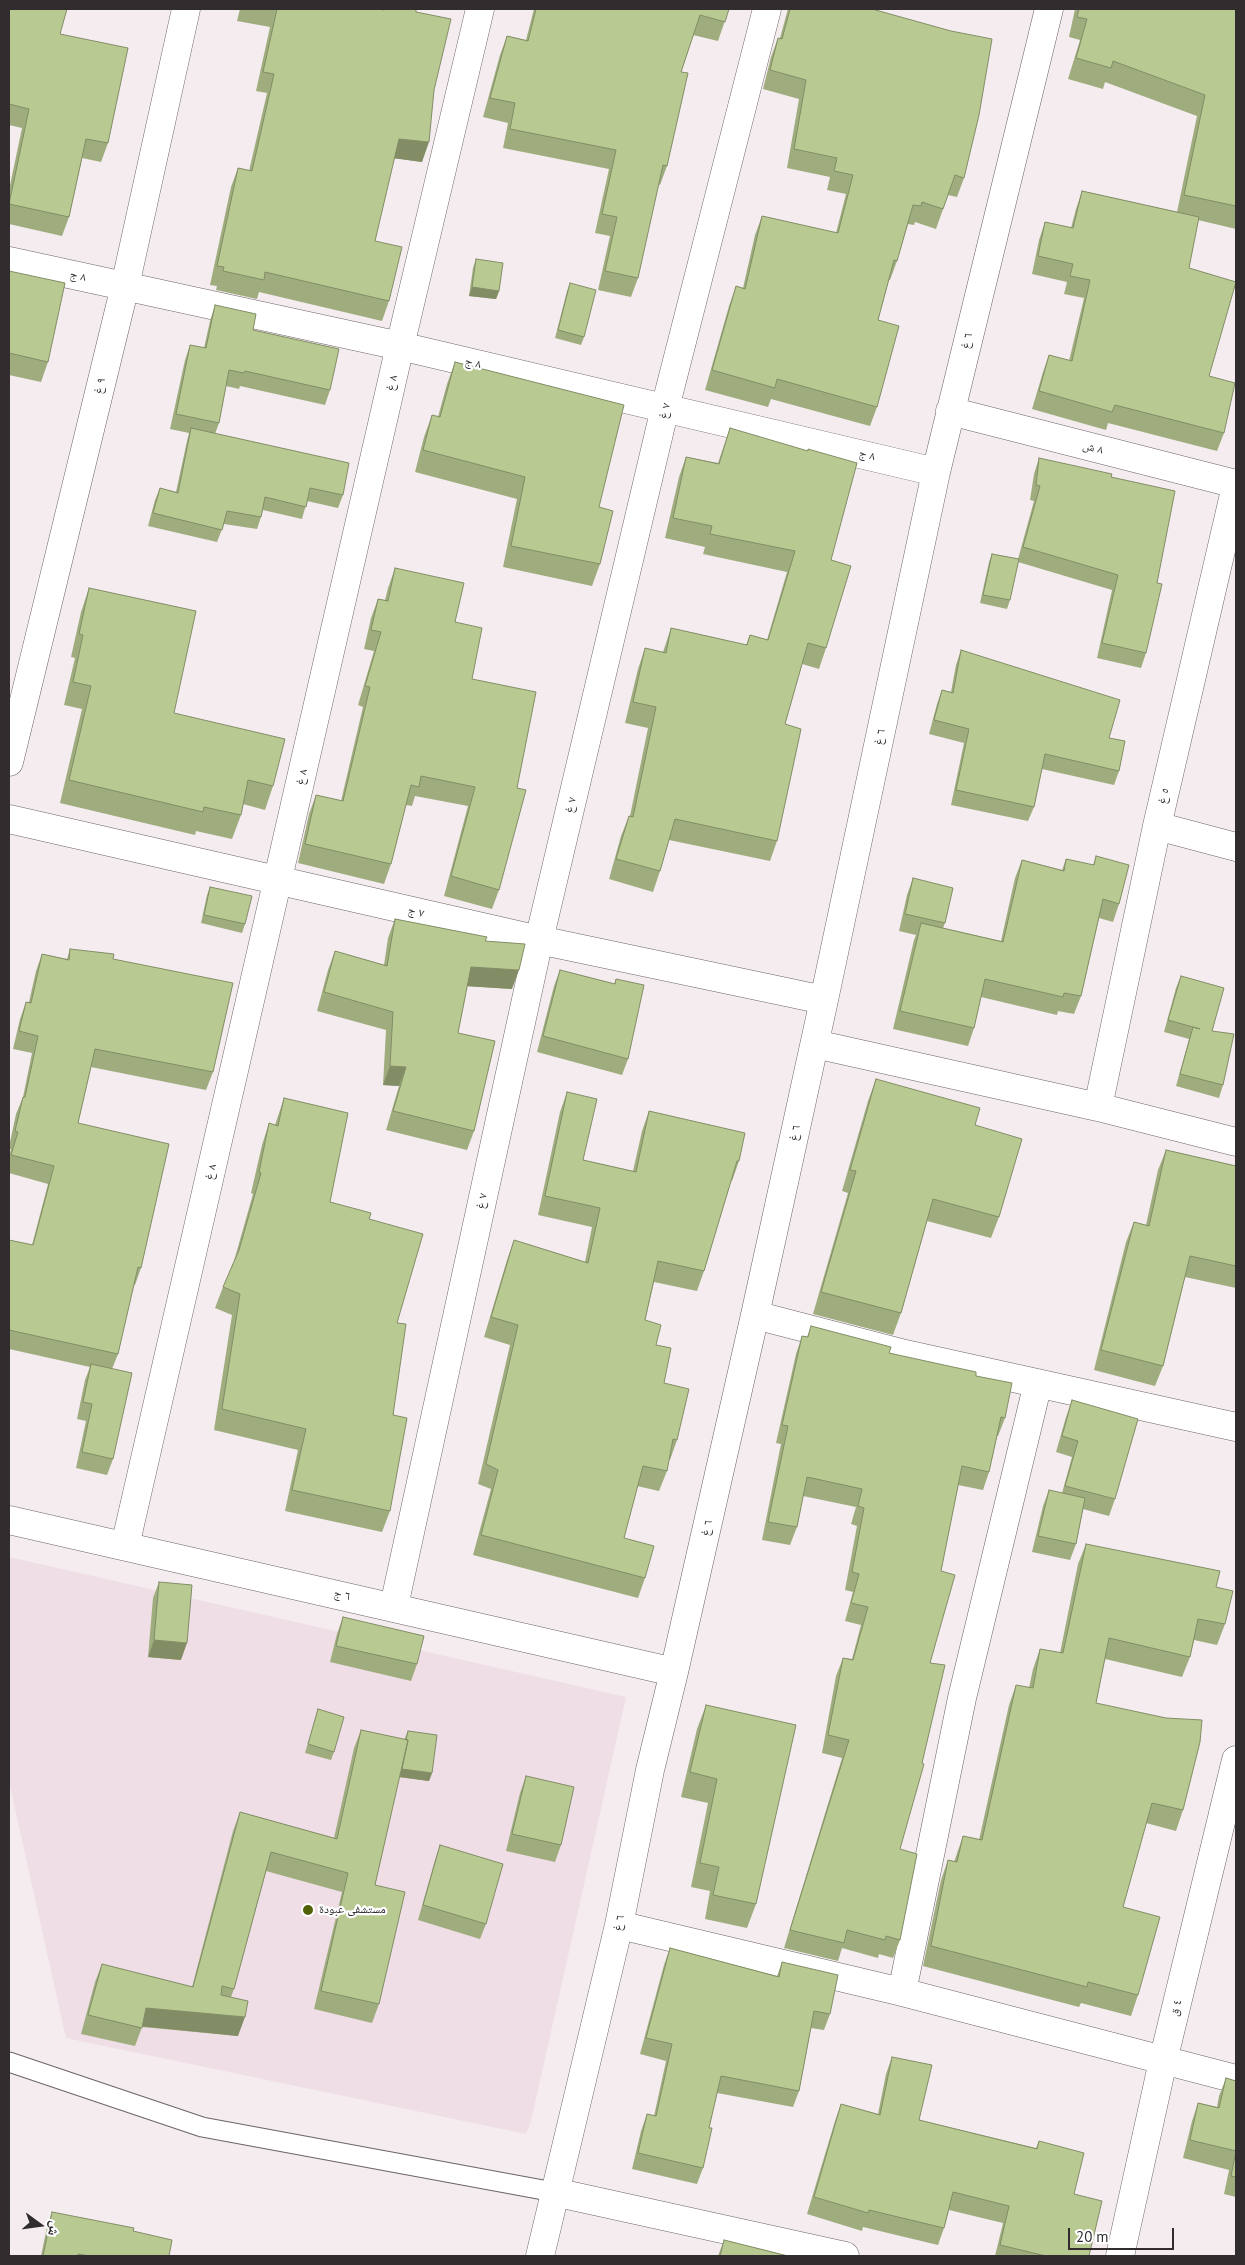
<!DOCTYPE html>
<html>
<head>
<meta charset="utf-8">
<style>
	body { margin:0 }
	#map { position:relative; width:1245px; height:2265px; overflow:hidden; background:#f4ecef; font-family:"PT Sans","Noto Naskh Arabic",sans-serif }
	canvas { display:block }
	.frame { position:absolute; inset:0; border:10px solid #312d2f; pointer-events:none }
	.north { position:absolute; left:15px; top:2200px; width:50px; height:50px; -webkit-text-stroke:4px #fff; paint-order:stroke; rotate:104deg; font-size:14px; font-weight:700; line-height:20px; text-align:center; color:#312d2f }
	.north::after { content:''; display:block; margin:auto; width:18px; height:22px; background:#312d2f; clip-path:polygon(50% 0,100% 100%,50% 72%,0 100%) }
	.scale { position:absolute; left:1068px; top:2228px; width:106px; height:22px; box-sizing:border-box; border:2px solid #312d2f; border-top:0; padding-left:6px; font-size:15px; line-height:18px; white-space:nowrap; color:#312d2f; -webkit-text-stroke:4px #fff; paint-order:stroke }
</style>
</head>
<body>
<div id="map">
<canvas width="1245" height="2265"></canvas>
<div class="frame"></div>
<div class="north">ش</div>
<div class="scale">20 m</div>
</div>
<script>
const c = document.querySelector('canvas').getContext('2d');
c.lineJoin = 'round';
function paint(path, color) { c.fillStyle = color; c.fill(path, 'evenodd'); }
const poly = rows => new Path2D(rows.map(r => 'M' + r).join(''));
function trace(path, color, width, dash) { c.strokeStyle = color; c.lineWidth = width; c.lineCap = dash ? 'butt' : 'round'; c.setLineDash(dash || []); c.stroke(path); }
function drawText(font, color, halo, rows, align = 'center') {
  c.font = font + ' "PT Sans","Noto Naskh Arabic",sans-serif'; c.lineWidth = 4.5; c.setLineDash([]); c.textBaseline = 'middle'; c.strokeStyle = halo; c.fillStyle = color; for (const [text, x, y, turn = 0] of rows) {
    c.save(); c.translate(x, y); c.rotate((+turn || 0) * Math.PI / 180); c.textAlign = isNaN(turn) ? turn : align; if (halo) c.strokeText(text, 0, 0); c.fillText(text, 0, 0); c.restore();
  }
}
const built = poly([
	[9,1557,626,1697,531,2121,526,2134,66,2038,9,1782]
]);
const lane = poly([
	[9,2062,202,2127,554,2192]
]);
const street = poly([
	[9,261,400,346,936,472],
	[950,411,1236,484],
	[9,762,125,286,186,9],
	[9,819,539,940,824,1000],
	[1157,826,1236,847],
	[815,1044,1098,1107,1236,1142],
	[1098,1107,1157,826,1236,486],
	[755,1315,905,1354,1236,1427],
	[9,1520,674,1672],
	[125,1546,400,346,480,9],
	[394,1606,539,940,665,408,767,9],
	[619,1925,902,1992,1236,2079],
	[902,1992,962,1698,1038,1383],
	[554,2192,845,2256],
	[540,2256,619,1925,650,1770,674,1672,755,1315,824,1000,936,472,1049,9],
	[1120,2256,1163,2061,1236,1760]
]);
const wall = poly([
	[9,9,60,34,108,143,101,162,82,158,69,217,62,236,9,224,9,190,22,128,9,125],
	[240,9,416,9,416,12,434,90,422,162,394,158,375,241,389,301,382,321,259,292,257,299,216,290,217,286,210,285,231,187,238,168,249,171,267,93,256,91,270,27,237,21],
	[534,9,729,9,718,41,693,35,681,72,667,166,660,185,658,184,638,278,631,297,598,290,610,236,595,233,609,169,503,148,508,123,483,117,500,55,507,36,526,40],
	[788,9,872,9,964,178,957,197,948,195,936,229,915,222,914,225,908,224,897,261,890,280,889,280,878,320,877,407,870,426,771,399,768,407,705,390,729,306,736,286,743,288,755,235,762,216,836,233,846,194,827,190,830,177,787,168,799,99,763,89,771,57,778,38,780,38],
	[1075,9,1236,9,1236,229,1198,220,1189,268,1209,376,1224,433,1217,451,1108,423,1106,430,1032,409,1043,372,1049,355,1069,361,1084,298,1064,294,1067,282,1032,274,1039,240,1045,222,1071,228,1076,209,1082,191,1177,212,1197,116,1105,82,1103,89,1068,79,1080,40,1069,37],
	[476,259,499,291,496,299,469,296,473,268],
	[9,271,48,362,41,382,9,375],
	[570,283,584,337,581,345,555,338,567,291],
	[215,305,253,330,330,390,325,405,240,386,239,389,226,386,219,423,215,434,343,495,338,508,307,501,302,519,263,510,261,517,257,529,224,524,217,542,148,526,155,500,160,488,176,492,187,441,189,433,170,429,185,360,190,345,204,348,210,321],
	[455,362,599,507,600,564,592,586,503,567,517,499,415,472,424,437,432,415,438,417,447,384],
	[730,428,831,560,826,648,819,669,802,664,785,724,777,841,770,861,669,840,660,871,653,892,609,879,621,836,629,816,630,816,648,728,625,723,638,669,645,648,663,652,671,628,746,645,750,635,767,640,787,572,703,554,705,547,665,538,679,477,686,457,718,463],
	[1039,458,1111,477,1157,583,1146,653,1141,668,1097,658,1112,590,1018,562,1010,600,1007,609,980,603,989,562,992,554,1018,559,1034,501,1030,500,1034,474],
	[395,568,455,622,472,679,517,788,499,890,492,909,444,896,468,806,415,796,412,806,406,805,391,864,384,884,298,863,309,814,316,795,341,801,363,707,358,705,374,651,364,649,371,618,378,599,385,600,388,588],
	[89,588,174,713,273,786,265,810,243,804,241,815,232,839,196,831,195,835,60,803,82,709,64,705,75,658,71,657,81,612],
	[961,650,1109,738,1119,771,1114,785,1042,769,1034,807,1028,821,951,805,964,743,929,734,937,704,942,690,951,692,956,665],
	[1096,856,1119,904,1113,922,1099,918,1081,996,1074,1014,1058,1011,1057,1015,981,997,974,1028,968,1046,893,1029,914,940,916,935,899,931,907,895,913,878,945,923,943,928,1001,941,1015,878,1022,860,1062,870,1066,859,1093,865],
	[210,887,245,924,242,933,201,923,207,895],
	[395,919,485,941,512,989,467,986,458,1033,474,1131,467,1150,386,1130,399,1086,383,1085,386,1030,317,1011,328,970,335,951,384,965,388,938],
	[70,949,113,959,213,1072,206,1090,91,1067,78,1123,141,1268,135,1285,133,1285,118,1354,112,1369,113,1459,107,1475,76,1468,86,1421,77,1419,85,1380,90,1367,9,1349,9,1240,32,1245,48,1184,9,1173,9,1159,11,1149,9,1149,9,1147,16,1114,23,1097,32,1053,13,1049,20,1019,26,1002,29,1002,36,971,42,954,67,959],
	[560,970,614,984,616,979,628,1059,622,1075,537,1052,554,986],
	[1181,976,1212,1031,1223,1085,1219,1098,1176,1086,1189,1039,1164,1032,1176,988],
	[876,1079,975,1125,999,1217,991,1238,927,1221,901,1313,893,1335,813,1314,848,1193,842,1191,868,1101],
	[567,1092,583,1160,633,1171,642,1131,649,1111,739,1161,732,1181,731,1181,704,1271,697,1291,654,1282,645,1320,656,1345,664,1383,677,1440,670,1460,669,1459,667,1471,659,1491,637,1486,624,1538,645,1578,638,1598,473,1555,491,1489,478,1484,510,1345,484,1337,507,1260,514,1240,585,1262,592,1227,538,1215,560,1112],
	[284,1098,330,1202,369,1219,397,1323,390,1511,382,1532,285,1511,298,1450,214,1430,232,1315,215,1308,223,1287,234,1261,253,1194,251,1193,262,1145,269,1123,275,1125],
	[1166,1150,1236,1166,1236,1288,1185,1277,1163,1366,1155,1386,1094,1370,1126,1242,1134,1222,1146,1225,1158,1170],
	[811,1326,889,1353,976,1376,1005,1418,998,1436,997,1436,989,1472,983,1490,958,1485,941,1571,930,1663,900,1849,900,1940,893,1958,879,1954,878,1958,842,1948,838,1961,784,1948,842,1758,822,1753,836,1676,843,1658,852,1659,861,1625,845,1621,853,1592,845,1590,857,1526,851,1524,856,1507,803,1496,797,1527,790,1545,762,1540,781,1444,776,1443,796,1354,802,1336,807,1337],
	[1072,1400,1115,1499,1109,1516,1083,1509,1076,1544,1070,1560,1032,1552,1043,1506,1049,1490,1062,1493,1072,1457,1056,1452,1066,1417],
	[1086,1544,1216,1587,1225,1624,1217,1645,1194,1640,1190,1657,1182,1677,1105,1659,1096,1703,1183,1810,1176,1831,1146,1823,1123,1907,1138,1995,1131,2016,1081,2003,1079,2007,923,1966,941,1880,948,1860,954,1862,963,1836,979,1840,1009,1705,1016,1685,1029,1688,1033,1669,1040,1649,1060,1653,1078,1564],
	[159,1582,181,1660,148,1657,153,1598],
	[343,1617,417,1664,411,1681,330,1662,337,1634],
	[706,1705,756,1904,747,1928,705,1919,710,1891,691,1887,708,1803,681,1797,697,1729],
	[318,1709,334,1752,331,1760,305,1753],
	[361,1730,404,1740,408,1731,432,1773,429,1781,399,1777,375,1885,379,2004,372,2023,314,2009,342,1892,266,1871,234,1989,231,1997,238,2036,142,2027,135,2046,81,2034,95,1982,102,1964,192,1987,233,1831,240,1812,334,1838,354,1748],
	[526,1776,561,1845,555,1862,506,1851,520,1793],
	[440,1845,486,1924,480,1939,418,1920,435,1860],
	[670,1948,777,1976,782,1962,830,2014,824,2030,811,2028,799,2091,793,2107,717,2093,709,2128,703,2168,697,2184,632,2169,641,2131,647,2114,654,2116,666,2061,640,2054,664,1965],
	[892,2057,919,2120,1036,2148,1039,2141,1074,2194,1089,2256,995,2256,1003,2223,949,2210,944,2228,938,2245,863,2227,862,2231,807,2214,835,2121,841,2104,878,2114,886,2074],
	[1226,2078,1236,2081,1236,2197,1224,2194,1229,2170,1183,2158,1192,2121,1198,2103,1217,2107,1219,2096],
	[52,2212,133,2231,169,2256,41,2256,47,2227],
	[724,2240,788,2256,718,2256]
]);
const shadedWall = poly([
	[399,139,429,142,422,162,392,158],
	[472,287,499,291,496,299,469,296],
	[471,967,519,970,512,989,464,986],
	[390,1066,406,1067,399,1086,383,1085],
	[154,1640,187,1643,181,1660,148,1657],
	[402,1769,432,1773,429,1781,399,1777],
	[146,2008,245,2017,238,2036,139,2026]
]);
const building = poly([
	[9,9,67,9,60,34,128,48,108,143,86,139,69,217,9,204,29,109,9,104,9,9],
	[277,9,379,9,384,10,384,9,416,9,416,12,451,19,434,90,429,142,399,139,375,241,402,247,389,301,265,272,264,280,223,271,224,267,217,266,238,168,252,171,274,74,263,72,277,9],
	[536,9,729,9,725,22,700,15,681,72,688,73,667,166,663,165,638,278,605,271,617,217,602,214,616,150,510,129,515,103,490,98,507,36,528,41,536,9],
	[790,9,872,9,951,31,992,39,979,115,964,178,955,175,943,209,922,202,921,206,913,205,897,261,894,260,878,320,899,326,877,407,777,379,775,388,712,370,736,286,745,289,762,216,838,233,853,175,834,171,837,158,794,149,806,80,770,70,778,38,782,39,790,9],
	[1079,9,1236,9,1236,206,1184,195,1205,95,1113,61,1111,68,1076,58,1087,19,1077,17,1079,9],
	[1082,191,1199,217,1189,268,1236,282,1209,376,1235,383,1224,433,1115,405,1112,412,1039,391,1049,355,1072,361,1090,280,1070,276,1073,264,1038,256,1045,222,1073,228,1082,191],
	[476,259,503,263,499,291,472,287,476,259],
	[9,271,65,283,48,362,9,353,9,271],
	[570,283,596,290,584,337,558,330,570,283],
	[215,305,256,314,253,330,339,349,330,390,245,371,244,373,229,370,219,423,176,414,190,345,206,348,215,305],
	[455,362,624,405,599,507,613,511,600,564,511,546,525,477,423,450,432,415,440,417,455,362],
	[191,428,349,463,343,495,310,488,306,507,265,497,261,517,227,511,222,530,153,513,160,488,178,493,191,428],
	[730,428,808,451,808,449,857,463,831,560,851,566,826,648,808,643,785,724,801,729,777,841,675,819,660,871,616,859,629,816,633,817,656,707,633,702,645,648,666,653,671,628,747,645,750,635,768,640,795,551,710,534,712,526,673,518,686,457,719,464,730,428],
	[1039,458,1112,474,1111,477,1175,491,1157,583,1162,584,1146,653,1102,643,1118,575,1023,547,1040,486,1036,485,1039,458],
	[992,554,1019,559,1010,600,983,595,992,554],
	[395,568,464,583,455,622,482,628,472,679,536,692,517,788,526,790,499,890,451,876,475,787,421,776,419,787,411,785,391,864,305,844,316,795,343,801,370,687,365,686,381,632,371,630,378,599,388,601,395,568],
	[89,588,196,611,174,713,285,739,273,786,248,780,241,815,204,807,203,812,69,780,91,686,73,682,83,635,79,634,89,588],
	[961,650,1120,700,1109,738,1125,741,1119,771,1045,754,1034,807,956,790,969,729,934,720,942,690,953,693,961,650],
	[1096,856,1129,865,1119,904,1103,899,1081,996,1064,993,1063,997,985,979,974,1028,900,1011,921,923,1003,942,1022,860,1064,871,1066,859,1094,865,1096,856],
	[913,878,953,888,945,923,905,914,913,878],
	[210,887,252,896,245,924,204,915,210,887],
	[395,919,487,937,485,941,525,944,519,970,471,967,458,1033,495,1041,474,1131,393,1111,406,1067,390,1066,393,1012,324,992,335,951,387,966,395,919],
	[70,949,114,954,113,959,233,983,213,1072,95,1049,78,1123,169,1144,141,1268,138,1267,118,1354,9,1330,9,1240,33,1245,54,1166,11,1155,18,1132,15,1131,23,1097,25,1097,38,1036,19,1031,26,1002,31,1003,42,954,69,960,70,949],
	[560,970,615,984,616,979,644,985,628,1059,543,1036,560,970],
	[1181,976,1224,988,1212,1031,1234,1034,1223,1085,1180,1074,1193,1027,1200,1029,1168,1020,1181,976],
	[876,1079,980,1108,975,1125,1022,1139,999,1217,933,1199,901,1313,821,1292,856,1171,850,1170,876,1079],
	[567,1092,597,1099,583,1160,636,1172,649,1111,745,1133,739,1161,737,1161,704,1271,658,1261,645,1320,661,1325,656,1345,671,1348,664,1383,689,1389,677,1440,673,1439,667,1471,643,1466,624,1538,654,1546,645,1578,481,1535,498,1470,486,1464,518,1325,491,1317,514,1240,588,1263,600,1208,545,1196,567,1092],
	[284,1098,348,1113,330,1202,371,1213,369,1219,423,1234,397,1323,406,1324,393,1415,407,1418,390,1511,292,1490,306,1429,222,1409,240,1294,223,1287,239,1250,261,1173,259,1172,269,1123,278,1126,284,1098],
	[1166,1150,1236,1166,1236,1266,1190,1256,1163,1366,1101,1350,1134,1222,1149,1226,1166,1150],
	[811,1326,891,1347,889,1353,976,1372,976,1376,1012,1383,1005,1418,1001,1417,989,1472,962,1466,941,1571,955,1575,930,1663,945,1665,922,1763,924,1764,900,1849,917,1854,900,1940,886,1936,885,1940,847,1930,844,1943,790,1930,849,1740,828,1735,843,1658,853,1660,868,1607,851,1603,859,1574,852,1572,864,1508,858,1506,862,1489,807,1477,797,1527,768,1522,788,1426,782,1425,802,1336,808,1337,811,1326],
	[91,1364,132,1373,113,1459,82,1452,92,1404,83,1402,91,1364],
	[1072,1400,1138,1419,1115,1499,1065,1486,1078,1441,1062,1436,1072,1400],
	[1049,1490,1085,1498,1076,1544,1038,1536,1049,1490],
	[1086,1544,1220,1571,1216,1587,1233,1591,1225,1624,1198,1619,1190,1657,1109,1638,1096,1703,1166,1718,1202,1720,1200,1742,1183,1810,1152,1803,1123,1907,1160,1917,1138,1995,1088,1982,1087,1987,931,1946,948,1860,957,1862,963,1836,982,1840,1016,1685,1033,1688,1040,1649,1063,1653,1086,1544],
	[159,1582,192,1585,187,1643,154,1640,159,1582],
	[343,1617,424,1636,417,1664,336,1646,343,1617],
	[706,1705,796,1725,756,1904,713,1895,719,1867,700,1863,717,1779,690,1772,706,1705],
	[318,1709,344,1717,334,1752,308,1744,318,1709],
	[361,1730,408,1740,375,1885,405,1892,379,2004,321,1991,348,1873,271,1852,234,1989,222,1986,221,1995,248,2001,245,2017,146,2008,142,2028,88,2015,102,1964,193,1987,240,1812,337,1839,361,1730],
	[408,1731,437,1735,432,1773,402,1769,408,1740,406,1740,408,1731],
	[526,1776,574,1787,561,1845,512,1834,526,1776],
	[440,1845,503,1864,486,1924,423,1905,440,1845],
	[670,1948,779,1977,782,1962,838,1975,830,2014,814,2011,799,2091,721,2076,709,2128,712,2128,703,2168,638,2153,647,2114,656,2116,672,2044,646,2038,670,1948],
	[892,2057,932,2065,919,2120,1037,2149,1039,2141,1084,2153,1074,2194,1102,2201,1089,2256,1046,2256,1000,2245,1009,2206,953,2192,944,2228,869,2210,868,2213,814,2197,841,2104,880,2115,892,2057],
	[1226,2078,1236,2081,1236,2177,1231,2176,1236,2151,1190,2140,1198,2103,1219,2108,1226,2078],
	[52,2212,134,2228,133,2231,172,2240,169,2256,90,2256,78,2254,78,2256,43,2256,52,2212],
	[724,2240,788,2256,720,2256,724,2240]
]);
const markers = [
	[308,1910,6,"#4f6006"]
];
const streetNames = [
	["٨ ج",78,276,12],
	["٦ غ",967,341,-76],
	["٨ ج",473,363,13],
	["٨ غ",392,383,-77],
	["٩ غ",100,386,-76],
	["٧ غ",665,411,-76],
	["٨ ش",1093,448,14],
	["٨ ج",867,455,13],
	["٦ غ",880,737,-78],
	["٨ غ",302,777,-77],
	["٥ غ",1164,796,-77],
	["٧ غ",571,805,-77],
	["٧ ج",416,912,13],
	["٦ غ",795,1133,-78],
	["٨ غ",211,1172,-77],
	["٧ غ",482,1201,-78],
	["٦ غ",707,1528,-77],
	["٦ ج",342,1595,13],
	["٦ غ",619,1923,-78],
	["٤ ق",1176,2008,-76]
];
const poiNames = [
	["مستشفى عبودة",319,1910]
];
paint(built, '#efdee5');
trace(lane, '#6c6468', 21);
trace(street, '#6c6468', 29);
trace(lane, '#fff', 19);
trace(street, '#fff', 28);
paint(wall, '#9fad7e');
paint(shadedWall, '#828d66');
paint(building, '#b9c992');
trace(building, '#828d66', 1);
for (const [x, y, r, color] of markers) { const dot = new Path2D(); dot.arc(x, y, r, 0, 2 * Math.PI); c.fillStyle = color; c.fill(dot); trace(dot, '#fff', 2); }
drawText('12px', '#312d2f', '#fff', streetNames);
drawText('12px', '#312d2f', '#fff', poiNames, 'left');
</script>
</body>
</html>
